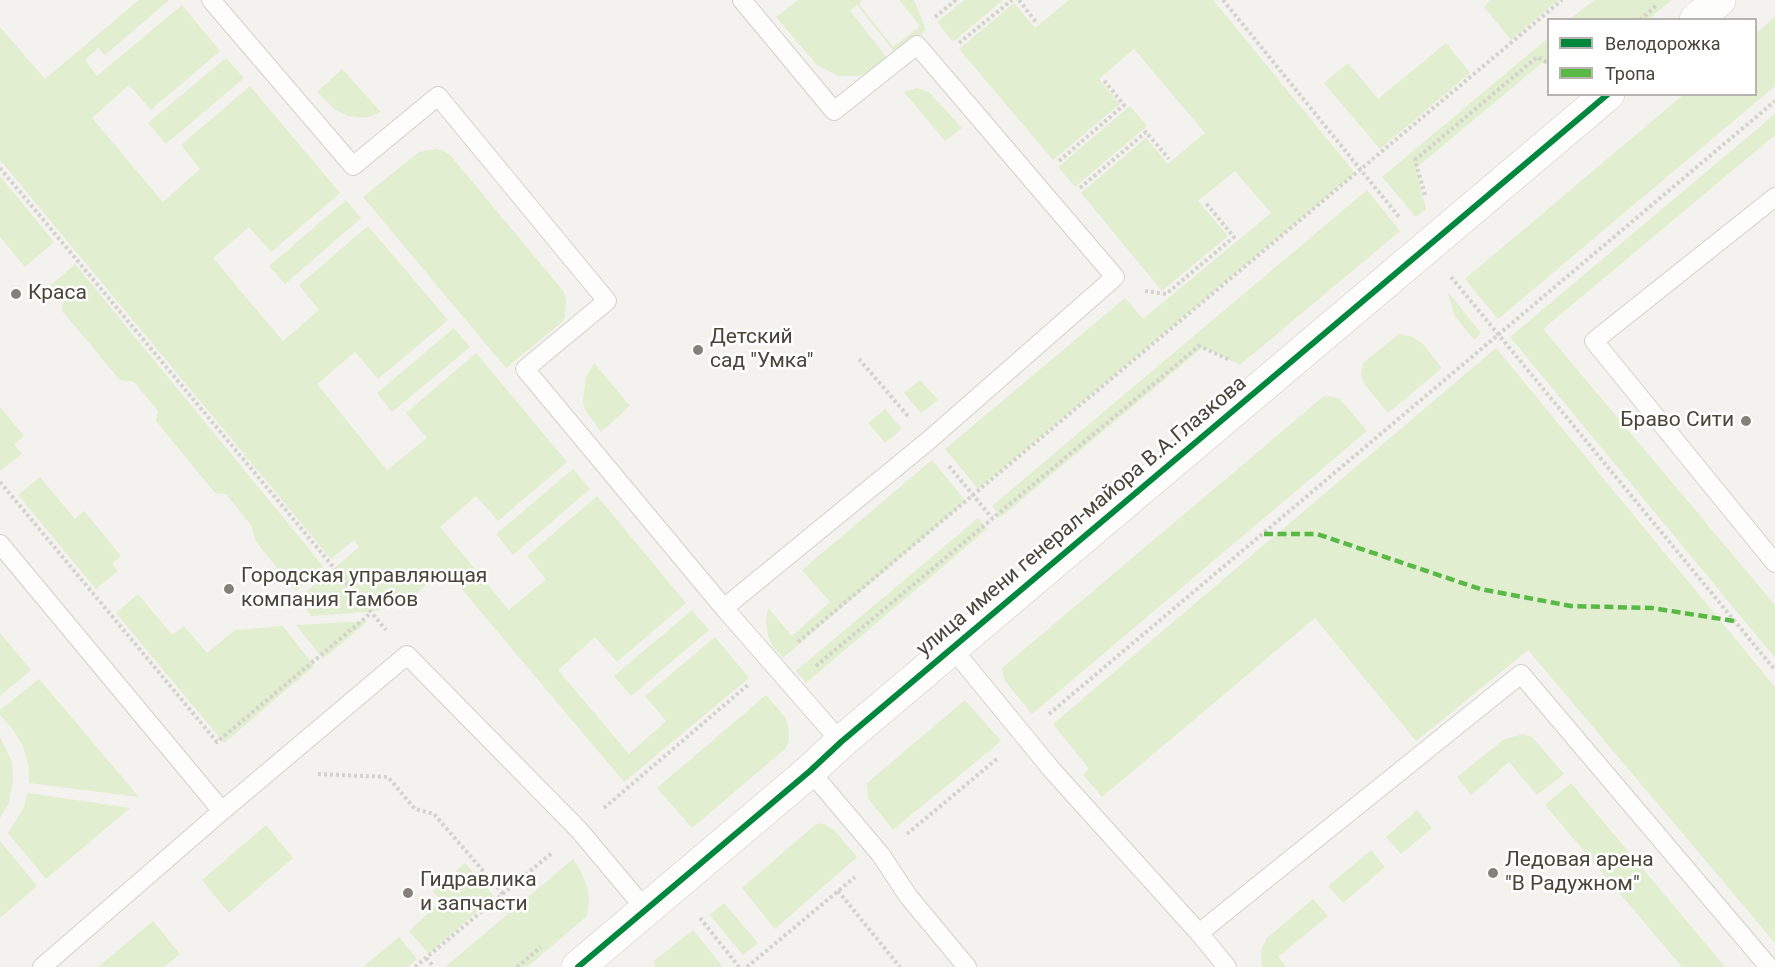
<!DOCTYPE html>
<html>
<head>
<meta charset="utf-8">
<style>
	body { margin:0 }
	#map { position:relative; width:1775px; height:967px; overflow:hidden; background:#f4f2ee; font-family:Roboto,sans-serif }
	canvas { display:block }
	.legend { position:absolute; left:1547px; top:18px; width:210px; height:78px; box-sizing:border-box; background:#fff; border:2px solid #b7b4b0; margin:0; padding:8px 10px; list-style:none; font-size:18px; color:#4b4439 }
	.legend li { display:flex; align-items:center; gap:12px; height:30px }
	.legend b { width:30px; border:2px solid #b7b4b0 }
</style>
</head>
<body>
<div id="map">
<canvas width="1775" height="967"></canvas>
<ul class="legend">
<li><b style="height:8px;background:#00873e"></b>Велодорожка</li>
<li><b style="height:8px;background:#58b947"></b>Тропа</li>
</ul>
</div>
<script>
const c = document.querySelector('canvas').getContext('2d');
c.lineJoin = 'round';
function paint(path, color) { c.fillStyle = color; c.fill(path, 'evenodd'); }
const poly = rows => new Path2D(rows.map(r => 'M' + r).join(''));
function trace(path, color, width, dash) { c.strokeStyle = color; c.lineWidth = width; c.lineCap = dash ? 'butt' : 'round'; c.setLineDash(dash || []); c.stroke(path); }
function drawText(font, color, halo, rows, align = 'center') {
  c.font = font + ' Roboto,sans-serif'; c.lineWidth = 5; c.setLineDash([]); c.textBaseline = 'middle'; c.strokeStyle = halo; c.fillStyle = color; for (const [text, x, y, turn = 0] of rows) {
    c.save(); c.translate(x, y); c.rotate((+turn || 0) * Math.PI / 180); c.textAlign = isNaN(turn) ? turn : align; if (halo) c.strokeText(text, 0, 0); c.fillText(text, 0, 0); c.restore();
  }
}
const green = poly([
	[139,0,169,0,105,55,98,48,85,60,97,76,182,5,220,51,151,110,129,85,92,118,163,202,200,169,181,145,250,86,340,193,271,252,249,227,213,258,283,341,319,310,299,285,368,226,448,320,378,379,355,352,317,384,387,470,427,438,406,413,476,353,567,462,498,521,476,496,440,527,509,610,546,579,527,556,597,496,686,603,617,662,595,637,558,670,629,754,666,721,645,696,715,637,749,678,624,782,444,568,401,608,394,599,378,611,311,616,298,599,359,547,354,540,331,559,0,160,0,27,45,79],
	[798,0,863,0,859,4,893,47,920,26,899,0,914,0,926,30,896,54,857,5,850,11,889,60,871,72,858,76,838,76,817,65,776,17],
	[964,0,1003,0,953,42,937,22],
	[1069,0,1213,0,1355,173,978,489,945,449,1125,298,1143,319,1271,213,1235,171,1198,201,1228,236,1162,291,1081,193,1146,138,1168,164,1205,133,1134,49,1099,79,1120,104,1053,160,959,49,1014,3,1035,28],
	[1491,0,1558,0,1511,40,1484,7],
	[1594,0,1672,0,1649,19,1570,19],
	[1775,17,1775,86,1498,319,1465,279,1683,95,1756,94,1756,33],
	[1548,38,1548,64,1543,62,1416,168,1426,209,1416,217,1382,177],
	[1446,43,1470,73,1380,149,1324,83,1348,63,1378,99],
	[226,58,244,78,166,144,148,123],
	[342,69,381,112,366,118,348,116,334,109,317,92],
	[917,88,929,92,962,128,945,141,904,92],
	[1130,106,1147,126,1075,187,1058,167],
	[1775,114,1775,135,1543,329,1775,605,1775,658,1510,337],
	[436,149,444,151,450,155,564,292,566,300,565,317,561,323,506,368,363,197,419,152],
	[0,176,54,242,25,267,0,237],
	[1367,190,1400,231,1240,365,1203,347,1001,517,992,506],
	[346,200,361,218,285,284,269,266],
	[75,264,323,566,296,591,256,542,251,525,226,494,215,493,156,421,158,411,134,382,120,380,62,311,63,302,50,286],
	[1448,292,1481,333,1474,340,1454,315],
	[454,328,470,347,392,412,377,393],
	[1399,334,1413,337,1423,344,1442,368,1388,413,1365,385,1361,375,1363,363],
	[1496,348,1775,687,1775,943,1528,650,1416,741,1315,618,1102,797,1083,775,1089,769,1053,724],
	[594,363,630,406,601,432,585,410,583,401,586,377],
	[920,380,938,400,921,413,904,393],
	[1324,396,1339,398,1367,431,1032,714,1005,681,1002,668],
	[0,407,24,436,14,445,22,454,0,471],
	[885,409,902,429,885,443,868,423],
	[932,460,966,501,783,658,773,647,768,636,766,622,768,608,792,636,830,602,802,570],
	[573,469,590,489,513,555,496,534],
	[40,477,75,519,84,511,121,556,112,564,118,571,96,589,18,495],
	[978,518,987,529,806,683,796,671],
	[138,594,172,635,184,626,207,653,235,630,283,626,314,666,224,743,116,613],
	[692,610,709,630,631,696,614,676],
	[368,621,323,659,296,625],
	[0,633,31,670,0,696],
	[39,679,118,772,139,797,29,783,29,767,23,746,12,728,0,715,0,710],
	[766,695,785,717,788,725,789,739,786,748,692,828,657,788],
	[965,700,1001,741,893,830,868,798,867,783],
	[1522,734,1532,737,1564,774,1537,795,1509,762,1471,795,1457,777,1503,740],
	[0,737,12,762,13,780,9,803,0,818],
	[1571,783,1725,967,1682,967,1545,805],
	[28,793,130,808,46,879,8,833,23,809],
	[1417,810,1432,828,1401,854,1386,837],
	[822,823,835,831,857,857,775,929,742,888,816,824],
	[266,825,293,858,229,913,202,880],
	[0,841,37,886,0,918],
	[1371,850,1385,867,1343,903,1328,886],
	[573,859,580,869,588,890,589,900,587,916,527,967,445,967],
	[465,863,494,896,429,954,409,931,441,901,433,891],
	[1313,899,1328,916,1278,957,1286,967,1262,967,1261,950,1267,938],
	[724,903,758,943,743,955,710,915],
	[153,921,180,954,164,967,98,967],
	[693,930,723,967,655,967,654,961],
	[399,937,417,959,408,967,363,967]
]);
const path = poly([
	[1019,0,1036,22],
	[1223,0,1399,217],
	[935,17,956,0],
	[1640,20,1658,4],
	[959,43,1012,0],
	[1059,161,1124,105,1103,79],
	[0,168,386,630],
	[1080,188,1146,132,1169,159],
	[1425,195,1415,160,1537,57,1548,63],
	[1451,277,1775,670],
	[1145,291,1166,294,1234,237,1205,202],
	[859,359,908,416],
	[949,466,992,518],
	[0,482,217,742,371,613],
	[798,642,1562,0],
	[816,666,1199,346,1230,360],
	[1049,714,1775,101],
	[318,774,388,777,415,809,434,814,503,894],
	[604,808,749,684],
	[907,834,998,758],
	[838,891,900,967],
	[700,918,739,967],
	[426,958,434,967],
	[415,967,553,852],
	[517,967,541,947],
	[747,967,855,877]
]);
const lane = poly([
	[211,0,353,166,438,96,607,301,525,369,724,608,928,441,1115,277,917,45,834,111,742,0],
	[1775,197,1594,341,1775,563],
	[0,544,222,811,42,967],
	[724,608,841,742],
	[952,648,1052,770,1199,933],
	[810,771,881,855,908,896,967,967],
	[222,811,407,655,579,830,646,910],
	[1227,967,1199,933,1521,674,1769,967]
]);
const street = poly([
	[1696,20,1719,0],
	[578,967,810,771,841,742,1608,94]
]);
const quiet = poly([
	[1264,534,1317,534,1480,589,1571,606,1652,608,1734,621]
]);
const cycleway = poly([
	[578,967,810,771,841,742,1608,94]
]);
const markers = [
	[16,294,6,"#868178"],
	[698,350,6,"#868178"],
	[1746,421,6,"#868178"],
	[229,589,6,"#868178"],
	[1493,873,6,"#868178"],
	[408,893,6,"#868178"]
];
const poiNames = [
	["Краса",28,294],
	["Детский",710,338],
	["сад \"Умка\"",710,362],
	["Браво Сити",1734,421,"right"],
	["Городская управляющая",241,577],
	["компания Тамбов",241,601],
	["Ледовая арена",1505,861],
	["\"В Радужном\"",1505,885],
	["Гидравлика",420,881],
	["и запчасти",420,905]
];
const streetNames = [
	["улица имени генерал-майора В.А.Глазкова",1082,517,-40]
];
paint(green, '#e1eecf');
trace(lane, '#d2d0cb', 20);
trace(street, '#d2d0cb', 34);
trace(path, '#d3d2cc', 4, [3, 3]);
trace(lane, '#fdfdfc', 18);
trace(street, '#fdfdfc', 33);
trace(quiet, '#58b947', 4.5, [9, 4.5]);
trace(cycleway, '#00873e', 6);
for (const [x, y, r, color] of markers) { const dot = new Path2D(); dot.arc(x, y, r, 0, 2 * Math.PI); c.fillStyle = color; c.fill(dot); trace(dot, '#fff', 2); }
drawText('21px', '#4b4439', '#fff', poiNames, 'left');
drawText('21px', '#4b4439', '#fff', streetNames);
</script>
</body>
</html>
